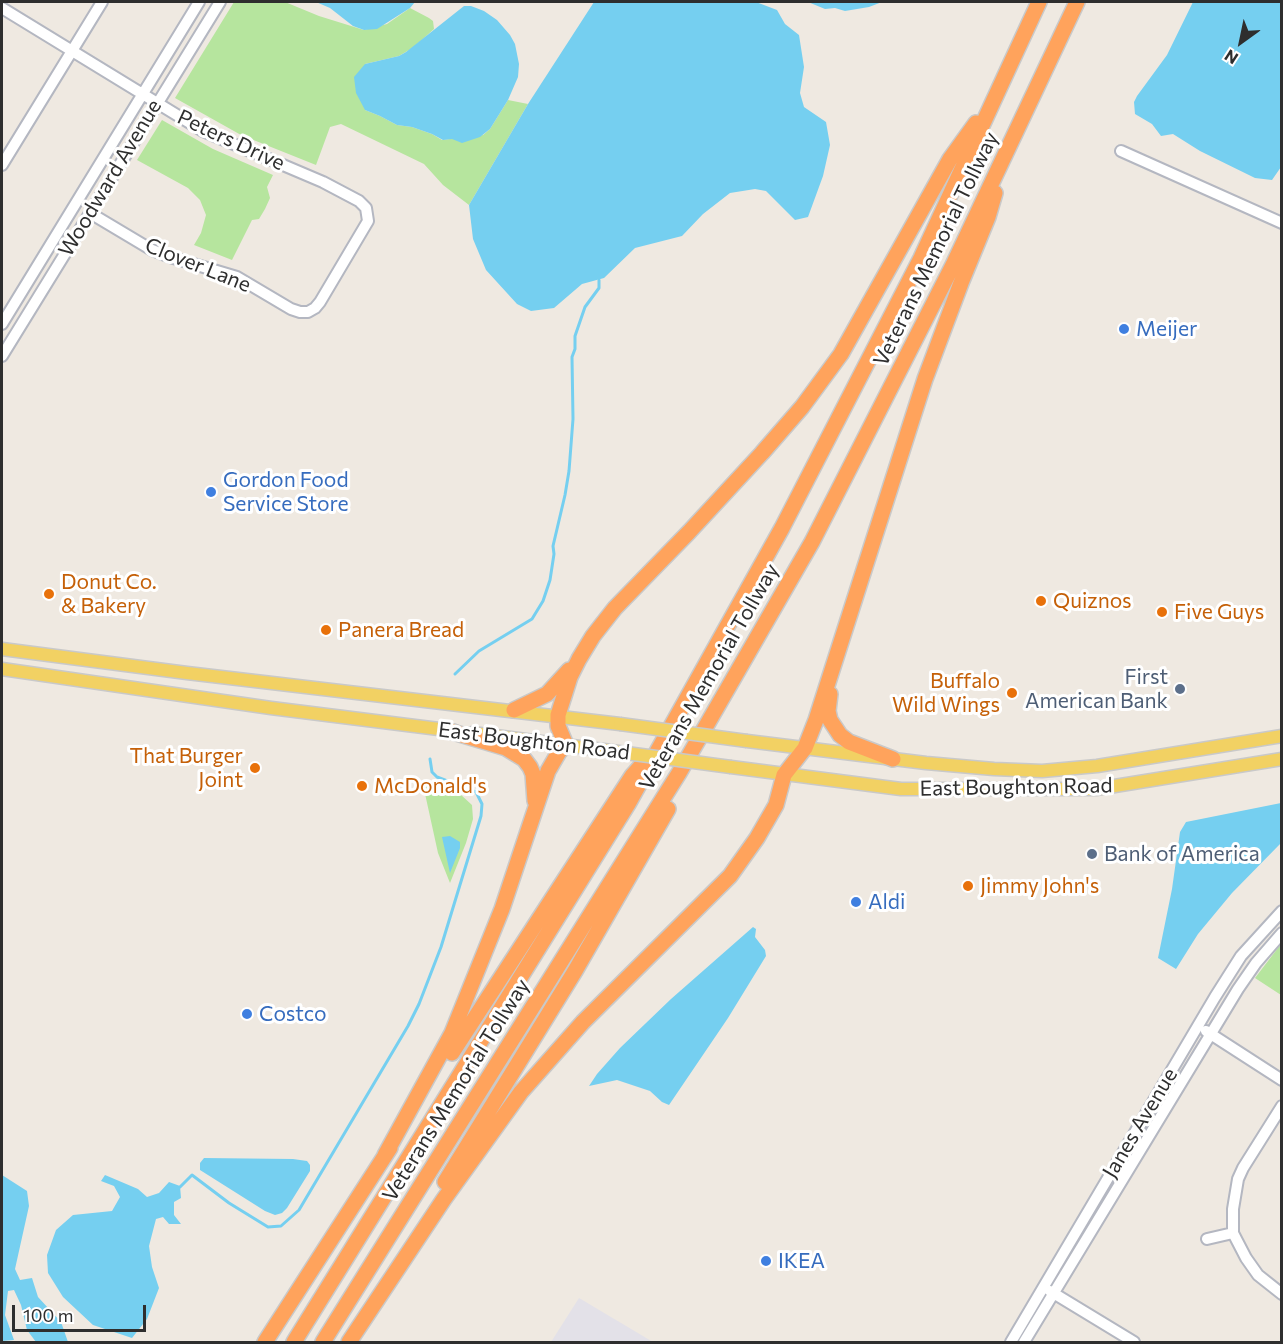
<!DOCTYPE html>
<html>
<head>
<meta charset="utf-8">
<style>
	body { margin:0 }
	#map { position:relative; width:1283px; height:1344px; overflow:hidden; background:#efe9e1; font-family:Commissioner,sans-serif }
	canvas { display:block }
	.frame { position:absolute; inset:0; border:3px solid #2e2e2e; pointer-events:none }
	.north { position:absolute; left:1211px; top:12px; width:60px; height:60px; -webkit-text-stroke:4px #fff; paint-order:stroke; rotate:213deg; font-size:16px; font-weight:700; line-height:24px; text-align:center; color:#2e2e2e }
	.north::after { content:''; display:block; margin:auto; width:21px; height:27px; background:#2e2e2e; clip-path:polygon(50% 0,100% 100%,50% 72%,0 100%) }
	.scale { position:absolute; left:12px; top:1305px; width:134px; height:27px; box-sizing:border-box; border:3px solid #2e2e2e; border-top:0; padding-left:8px; font-size:18px; line-height:21px; white-space:nowrap; color:#2e2e2e; -webkit-text-stroke:4px #fff; paint-order:stroke }
</style>
</head>
<body>
<div id="map">
<canvas width="1283" height="1344"></canvas>
<div class="frame"></div>
<div class="north">N</div>
<div class="scale">100 m</div>
</div>
<script>
const c = document.querySelector('canvas').getContext('2d');
c.lineJoin = 'round';
function paint(path, color) { c.fillStyle = color; c.fill(path, 'evenodd'); }
const poly = rows => new Path2D(rows.map(r => 'M' + r).join(''));
function trace(path, color, width, dash) { c.strokeStyle = color; c.lineWidth = width; c.lineCap = dash ? 'butt' : 'round'; c.setLineDash(dash || []); c.stroke(path); }
function drawText(font, color, halo, rows, align = 'center') {
  c.font = font + ' Commissioner,sans-serif'; c.lineWidth = 6; c.setLineDash([]); c.textBaseline = 'middle'; c.strokeStyle = halo; c.fillStyle = color; for (const [text, x, y, turn = 0] of rows) {
    c.save(); c.translate(x, y); c.rotate((+turn || 0) * Math.PI / 180); c.textAlign = isNaN(turn) ? turn : align; if (halo) c.strokeText(text, 0, 0); c.fillText(text, 0, 0); c.restore();
  }
}
const industrial = poly([
	[579,1298,653,1342,551,1342]
]);
const green = poly([
	[234,2,285,2,319,16,364,30,387,24,410,8,429,18,433,21,434,29,414,47,399,56,365,64,365,110,380,116,397,125,412,127,432,134,442,140,483,135,490,129,508,100,528,104,469,205,443,185,424,164,341,124,330,127,316,165,241,135,175,98],
	[162,120,213,149,273,175,267,187,270,198,265,209,259,219,252,220,232,260,194,245,201,233,206,215,200,200,188,188,137,160],
	[422,780,436,782,460,794,472,805,473,819,466,843,450,883,438,853],
	[1281,944,1281,995,1255,978]
]);
const water = poly([
	[316,2,415,2,410,8,377,29,364,30,353,26,330,8],
	[594,2,756,2,777,10,785,24,799,35,804,67,800,93,804,107,826,122,830,145,823,176,808,217,795,220,766,191,755,189,730,193,703,214,682,236,635,248,604,278,582,284,554,308,531,311,517,304,486,270,473,239,469,205,528,104],
	[808,2,882,2,869,7,845,11,835,8,825,9],
	[1193,2,1281,2,1281,167,1272,180,1255,178,1200,151,1173,134,1161,136,1152,124,1135,114,1134,102,1137,96,1167,55],
	[464,6,471,6,484,11,497,20,510,35,515,44,519,64,518,77,508,100,490,129,480,137,462,143,452,139,443,140,432,134,412,127,397,125,380,116,365,110,356,93,354,77,365,64,399,56,406,52],
	[1281,803,1281,843,1232,893,1198,934,1176,969,1158,958,1172,889,1180,832,1186,822],
	[450,836,460,842,460,848,450,873,442,837],
	[753,927,756,929,755,937,765,950,766,956,728,1018,669,1105,662,1102,650,1091,617,1080,589,1086,597,1074,620,1048,671,999],
	[204,1158,293,1159,307,1161,310,1165,310,1171,287,1208,282,1213,275,1215,265,1211,200,1170,200,1163],
	[2,1175,27,1191,29,1206,15,1269,20,1280,32,1278,38,1297,61,1322,68,1342,36,1342,27,1330,21,1305,14,1290,8,1291,5,1315,14,1340,2,1341],
	[105,1175,138,1189,147,1197,159,1193,169,1182,180,1186,181,1198,174,1202,174,1215,181,1224,169,1224,163,1217,156,1219,149,1246,152,1267,159,1288,147,1319,132,1338,93,1325,63,1297,48,1273,47,1255,56,1230,73,1215,112,1211,120,1197,114,1186,101,1181]
]);
const stream = poly([
	[455,674,479,651,532,619,543,601,550,580,554,554,553,546,565,495,569,471,573,419,572,357,575,349,575,336,585,307,599,288,599,280],
	[180,1187,192,1175,229,1203,268,1227,281,1226,299,1210,408,1026,419,1004,441,947,481,816,482,804,476,792,437,777,432,772,430,759]
]);
const minor = poly([
	[2,8,203,131,323,182,359,201,366,208,368,221,320,302,315,308,308,312,300,312,291,309,237,277,170,257,152,250,90,213],
	[1121,151,1282,223],
	[2,165,102,2],
	[2,324,199,2],
	[2,356,220,2],
	[1206,1031,1282,1080],
	[1282,1106,1243,1168,1238,1179,1233,1209,1233,1233,1246,1258,1258,1275,1282,1294],
	[1207,1239,1233,1233],
	[1050,1291,1134,1342],
	[1011,1342,1215,997,1241,956,1282,911],
	[1024,1342,1238,989,1256,963,1282,933]
]);
const major = poly([
	[2,649,187,673,620,724],
	[2,669,271,708,455,731],
	[472,733,611,751],
	[747,741,926,763,994,769,1042,771,1097,766,1282,736],
	[731,767,901,789,1096,789,1282,759]
]);
const highway = poly([
	[830,694,828,711,830,720,840,735,849,742,893,759],
	[514,710,547,694,569,670],
	[446,730,506,748,524,759,530,767,533,774,535,801],
	[452,1053,632,776,640,767],
	[385,1155,452,1033,502,909,548,771,559,752,566,745,558,726,558,715,570,677,579,659,593,636,615,608,689,532,762,453,802,407,841,354,950,159,976,123],
	[445,1182,575,971,668,809],
	[265,1342,390,1148],
	[294,1342,628,804,782,528,921,258,1039,2],
	[323,1342,679,773,812,542,953,265,1077,2],
	[349,1342,444,1199,521,1092,583,1022,730,876,757,838,776,805,784,775,805,748,816,720,925,379,961,283,988,217,995,193]
]);
const majorBridge = poly([
	[620,724,747,741],
	[611,751,731,767]
]);
const markers = [
	[1124,329,6,"#3f7fe0"],
	[211,492,6,"#3f7fe0"],
	[49,594,6,"#e8710a"],
	[1041,601,6,"#e8710a"],
	[1162,612,6,"#e8710a"],
	[326,630,6,"#e8710a"],
	[1180,689,6,"#5c6f8a"],
	[1012,693,6,"#e8710a"],
	[255,768,6,"#e8710a"],
	[362,786,6,"#e8710a"],
	[1092,854,6,"#5c6f8a"],
	[968,886,6,"#e8710a"],
	[856,902,6,"#3f7fe0"],
	[247,1014,6,"#3f7fe0"],
	[766,1261,6,"#3f7fe0"]
];
const streetNames = [
	["Peters Drive",231,140,25],
	["Woodward Avenue",110,178,-59],
	["Veterans Memorial Tollway",936,249,-64],
	["Clover Lane",198,265,22],
	["Veterans Memorial Tollway",709,677,-60],
	["East Boughton Road",534,741,7],
	["East Boughton Road",1016,787,-1],
	["Veterans Memorial Tollway",456,1090,-58],
	["Janes Avenue",1140,1123,-59]
];
const shopNames = [
	["Meijer",1136,329],
	["Gordon Food",223,480],
	["Service Store",223,504],
	["Aldi",868,902],
	["Costco",259,1014],
	["IKEA",778,1261]
];
const foodNames = [
	["Donut Co.",61,582],
	["& Bakery",61,606],
	["Quiznos",1053,601],
	["Five Guys",1174,612],
	["Panera Bread",338,630],
	["Buffalo",1000,681,"right"],
	["Wild Wings",1000,705,"right"],
	["That Burger",243,756,"right"],
	["Joint",243,780,"right"],
	["McDonald's",374,786],
	["Jimmy John's",980,886]
];
const serviceNames = [
	["First",1168,677],
	["American Bank",1168,701],
	["Bank of America",1104,854,"left"]
];
paint(industrial, '#e3e1e8');
paint(green, '#b6e59e');
paint(water, '#75cff0');
trace(stream, '#75cff0', 3);
trace(minor, '#b4b7c1', 14);
trace(major, '#c9c9c9', 15);
trace(highway, '#c9c9c9', 18);
trace(minor, '#fff', 10);
trace(major, '#f2d163', 12);
trace(highway, '#ffa35c', 15);
trace(majorBridge, '#c9c9c9', 15, []);
trace(majorBridge, '#f2d163', 12);
for (const [x, y, r, color] of markers) { const dot = new Path2D(); dot.arc(x, y, r, 0, 2 * Math.PI); c.fillStyle = color; c.fill(dot); trace(dot, '#fff', 2); }
drawText('21px', '#2e2e2e', '#fff', streetNames);
drawText('21px', '#366cbe', '#fff', shopNames, 'left');
drawText('21px', '#c56008', '#fff', foodNames, 'left');
drawText('21px', '#4e5e75', '#fff', serviceNames, 'right');
</script>
</body>
</html>
